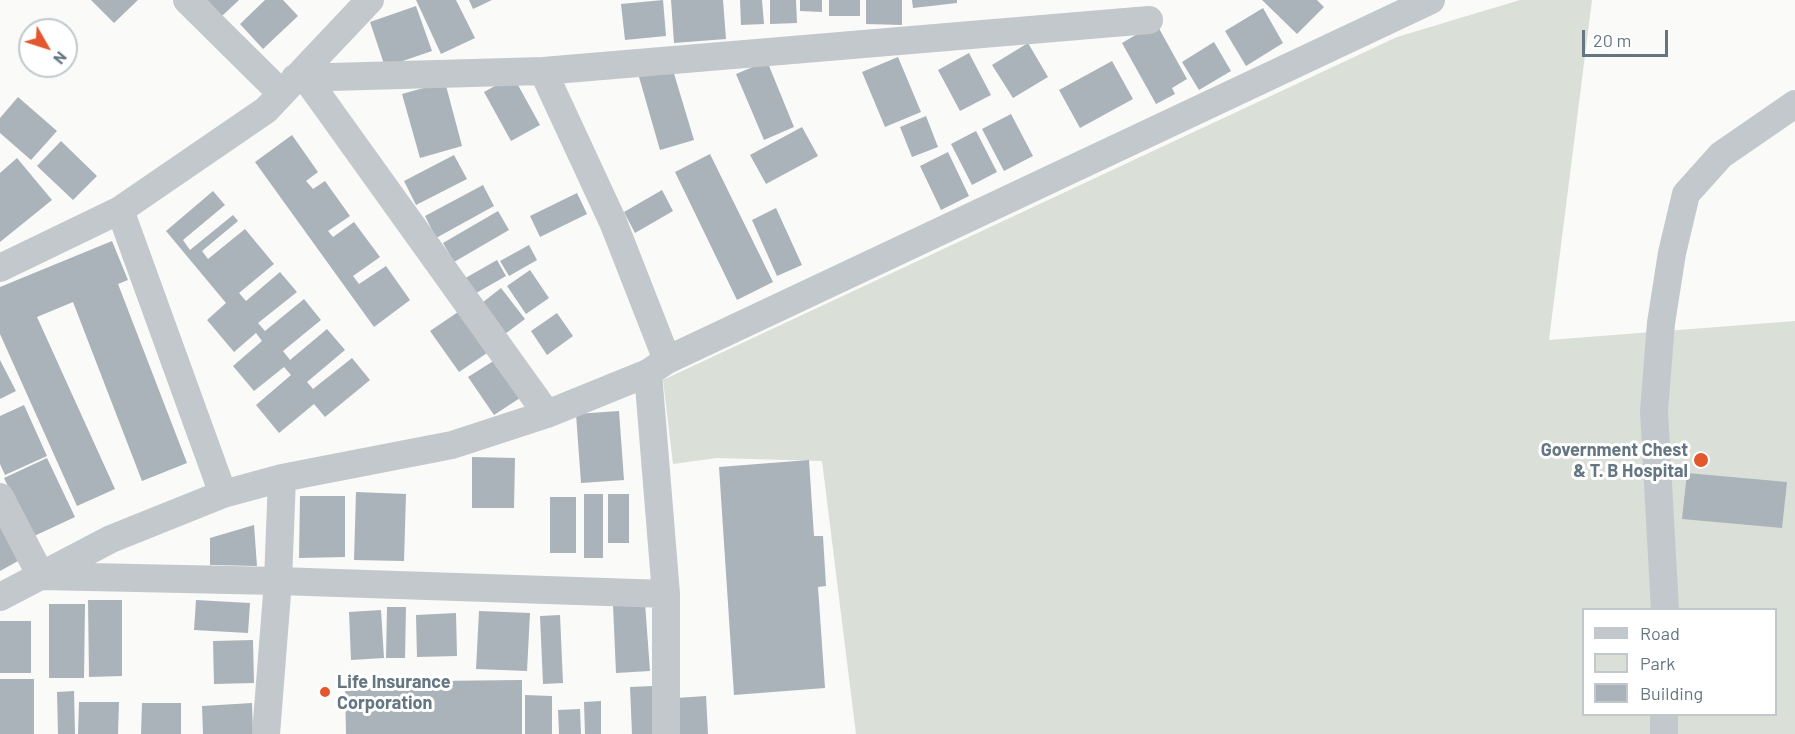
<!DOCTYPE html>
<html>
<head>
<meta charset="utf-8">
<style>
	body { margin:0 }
	#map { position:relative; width:1795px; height:734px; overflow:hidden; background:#fafaf8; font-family:Barlow,sans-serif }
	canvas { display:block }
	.legend { position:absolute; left:1582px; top:608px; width:195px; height:108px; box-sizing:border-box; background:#fff; border:2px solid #c1c8cd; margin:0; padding:8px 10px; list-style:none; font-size:18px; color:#657683 }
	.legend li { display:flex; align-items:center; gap:12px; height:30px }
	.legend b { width:30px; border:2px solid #c1c8cd }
	.north { position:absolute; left:18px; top:18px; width:60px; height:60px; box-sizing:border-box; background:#fff; border:2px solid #c1c8cd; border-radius:50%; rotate:129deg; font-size:16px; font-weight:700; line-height:24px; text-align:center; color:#657683 }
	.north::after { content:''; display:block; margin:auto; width:21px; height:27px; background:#e4572e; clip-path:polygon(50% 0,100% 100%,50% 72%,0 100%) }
	.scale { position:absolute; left:1582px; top:30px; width:86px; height:27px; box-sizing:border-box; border:3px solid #657683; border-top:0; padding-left:8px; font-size:18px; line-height:21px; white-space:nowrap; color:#657683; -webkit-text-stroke:4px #fff; paint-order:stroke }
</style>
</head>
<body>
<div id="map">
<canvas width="1795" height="734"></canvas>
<ul class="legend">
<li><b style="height:8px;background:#c3c8cc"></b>Road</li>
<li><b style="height:16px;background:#dadfd7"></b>Park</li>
<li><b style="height:16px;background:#aab3b9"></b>Building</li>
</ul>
<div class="north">N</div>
<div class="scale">20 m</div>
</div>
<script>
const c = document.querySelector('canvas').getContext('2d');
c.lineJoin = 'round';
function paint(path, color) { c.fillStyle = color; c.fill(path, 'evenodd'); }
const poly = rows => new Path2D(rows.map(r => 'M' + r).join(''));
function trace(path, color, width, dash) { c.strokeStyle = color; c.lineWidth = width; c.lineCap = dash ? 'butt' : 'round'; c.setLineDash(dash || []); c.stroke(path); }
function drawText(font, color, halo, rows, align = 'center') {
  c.font = font + ' Barlow,sans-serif'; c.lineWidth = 6; c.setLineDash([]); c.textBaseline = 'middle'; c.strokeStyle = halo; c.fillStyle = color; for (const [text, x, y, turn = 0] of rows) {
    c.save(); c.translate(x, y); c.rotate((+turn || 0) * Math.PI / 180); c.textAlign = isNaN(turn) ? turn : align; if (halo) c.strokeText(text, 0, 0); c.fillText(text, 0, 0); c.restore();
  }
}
const green = poly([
	[1520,0,1592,0,1549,340,1795,321,1795,734,856,734,822,461,717,458,673,464,663,380,1397,37],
	[1584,610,1776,610,1776,714,1584,714]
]);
const building = poly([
	[91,0,138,0,114,23],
	[207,0,239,0,222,16],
	[265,0,283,0,298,16,263,49,240,24],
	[416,0,456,0,475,38,441,54],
	[469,0,492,0,473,9],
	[663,0,666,36,625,40,621,4],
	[671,0,723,0,726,39,674,43],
	[740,0,762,0,764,24,741,25],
	[770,0,796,0,797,23,770,24],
	[800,0,822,0,822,12,800,11],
	[829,0,860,0,860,16,829,16],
	[866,0,902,0,902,25,866,24],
	[912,0,957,0,957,3,913,8],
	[1262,0,1317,0,1324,7,1297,34],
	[416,6,432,51,385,67,370,22],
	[1263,8,1283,43,1246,66,1225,31],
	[1156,23,1187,79,1172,88,1175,94,1156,104,1122,43],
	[1214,42,1231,71,1199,90,1182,62],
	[1028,43,1048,77,1013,98,992,65],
	[969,53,991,95,960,111,938,70],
	[898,57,921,112,885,127,862,72],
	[767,61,794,127,764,140,736,74],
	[1112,61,1133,99,1080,128,1059,90],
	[672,67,694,140,660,150,639,77],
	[513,76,540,125,511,141,484,92],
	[445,82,462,146,420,158,402,94],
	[18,97,57,131,31,160,0,133,0,118],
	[1011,114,1033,156,1004,171,982,129],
	[926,116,938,147,912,157,900,127],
	[802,127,818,156,766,184,750,155],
	[976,131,997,172,972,185,951,144],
	[292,135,318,172,306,181,313,189,325,181,350,216,328,231,333,237,354,222,380,257,353,276,359,284,386,266,410,300,374,327,255,162],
	[61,141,97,176,73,200,37,166],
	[948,152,969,196,941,210,920,166],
	[710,154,773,282,737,300,675,172],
	[454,155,467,179,416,205,404,181],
	[17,158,52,200,0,242,0,173],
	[483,185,494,206,436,238,425,216],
	[662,190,673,211,635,233,624,212],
	[213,191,225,205,183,240,190,250,233,215,238,221,202,251,208,259,245,229,274,264,239,293,246,301,280,272,297,292,258,323,265,331,304,299,321,320,283,351,290,360,327,329,345,350,307,382,313,389,352,358,370,380,325,417,314,404,279,433,256,405,291,375,284,367,254,391,233,366,262,341,256,333,234,352,207,320,226,303,166,231],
	[577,193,587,214,540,237,530,216],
	[776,208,802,265,777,276,752,220],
	[498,211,509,230,454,262,443,243],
	[112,241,128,280,118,284,187,463,142,481,73,302,37,317,115,489,77,506,0,334,0,287],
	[529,245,537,260,509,276,500,261],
	[497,260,506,276,471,296,462,280],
	[530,270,549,298,526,314,507,286],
	[501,288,525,319,501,337,478,306],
	[458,312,487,353,459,372,430,331],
	[557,313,573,336,547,355,531,331],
	[0,360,16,391,0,399],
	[495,360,520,398,494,415,468,377],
	[24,405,47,456,5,475,0,464,0,416],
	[619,411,624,480,581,483,576,414],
	[472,457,515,458,514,508,472,508],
	[47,458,75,517,32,537,4,478],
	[809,460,814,536,823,536,826,586,818,587,825,688,734,695,719,467],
	[1687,473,1787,482,1782,528,1682,519],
	[356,492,406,494,404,561,354,560],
	[584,494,603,494,603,558,584,558],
	[608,494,629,494,629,543,608,543],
	[300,496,345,496,345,557,299,558],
	[550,497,576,497,576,553,550,553],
	[254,525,257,566,210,565,210,538],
	[0,526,18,561,0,571],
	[88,600,122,600,122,676,89,677],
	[196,600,250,603,248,633,194,630],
	[645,603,650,671,616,673,613,605],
	[49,604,85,604,84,678,49,678],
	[387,607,406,607,405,658,386,658],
	[381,610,384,658,351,660,349,612],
	[479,611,530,613,527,671,476,669],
	[456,613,457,656,417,657,416,615],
	[560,615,563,683,543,684,540,616],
	[0,621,31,621,31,673,0,673],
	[253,640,254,683,214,684,213,641],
	[0,679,34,679,34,734,0,734],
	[522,680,522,734,346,734,345,682],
	[653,686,655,734,632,734,630,687],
	[74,691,75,734,58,734,57,692],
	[525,695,552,696,552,734,525,734],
	[706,696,708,734,678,734,676,698],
	[601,701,601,734,585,734,584,702],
	[79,702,119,702,118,734,78,734],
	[142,703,181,703,181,734,141,734],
	[252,703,253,734,203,734,202,706],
	[580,709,581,734,559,734,558,710]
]);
const minor = poly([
	[187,0,281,93],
	[543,71,613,222,667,360],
	[295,78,543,71,1149,20],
	[306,78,547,414],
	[120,210,223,494],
	[0,268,120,210,266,110,370,0],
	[648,373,666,594,666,734],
	[0,497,41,576,278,581,666,594],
	[0,597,111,539,223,494,282,478,452,445,547,414,648,373,667,360,1431,0],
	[1665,610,1654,411,1661,323,1672,253,1686,194,1721,155,1795,104],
	[266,734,278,581,282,478],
	[1664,734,1664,714]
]);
const markers = [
	[1701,460,8,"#e4572e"],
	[325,692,6,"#e4572e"]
];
const poiNames = [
	["Government Chest",1688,450],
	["& T. B Hospital",1688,471],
	["Life Insurance",337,682,"left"],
	["Corporation",337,703,"left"]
];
paint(green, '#dadfd7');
paint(building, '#aab3b9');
trace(minor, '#c3c8cc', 28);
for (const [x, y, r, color] of markers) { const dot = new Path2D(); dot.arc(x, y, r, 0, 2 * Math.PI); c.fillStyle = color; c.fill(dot); trace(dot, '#fff', 2); }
drawText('bold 18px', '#657683', '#fff', poiNames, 'right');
</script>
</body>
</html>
